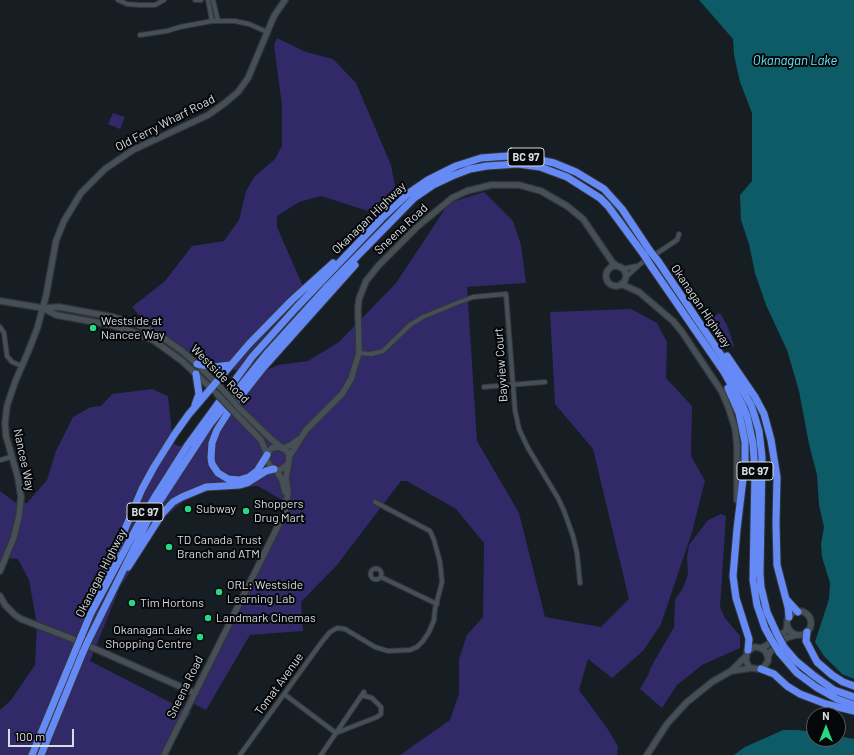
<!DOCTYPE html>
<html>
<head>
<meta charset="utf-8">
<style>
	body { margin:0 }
	#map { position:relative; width:854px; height:755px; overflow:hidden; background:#161d23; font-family:Barlow,sans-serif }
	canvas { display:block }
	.north { position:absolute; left:806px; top:707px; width:40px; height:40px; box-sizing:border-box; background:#050709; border:1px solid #595c5f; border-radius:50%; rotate:0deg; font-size:11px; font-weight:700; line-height:16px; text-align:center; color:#d8dce1 }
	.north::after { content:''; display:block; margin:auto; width:14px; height:18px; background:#28d885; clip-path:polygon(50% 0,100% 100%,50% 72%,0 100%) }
	.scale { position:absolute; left:8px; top:729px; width:66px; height:18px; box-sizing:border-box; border:2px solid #d8dce1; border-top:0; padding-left:5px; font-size:12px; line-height:14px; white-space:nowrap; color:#d8dce1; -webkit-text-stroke:3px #050709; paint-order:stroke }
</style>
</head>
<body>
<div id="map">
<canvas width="854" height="755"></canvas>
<div class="north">N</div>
<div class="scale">100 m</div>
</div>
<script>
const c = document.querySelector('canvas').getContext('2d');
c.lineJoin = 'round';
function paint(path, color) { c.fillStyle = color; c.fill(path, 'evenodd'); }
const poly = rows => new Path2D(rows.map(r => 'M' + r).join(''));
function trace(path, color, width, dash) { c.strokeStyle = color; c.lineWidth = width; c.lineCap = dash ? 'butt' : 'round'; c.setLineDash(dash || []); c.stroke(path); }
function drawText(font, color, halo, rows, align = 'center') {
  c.font = font + ' Barlow,sans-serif'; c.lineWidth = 4; c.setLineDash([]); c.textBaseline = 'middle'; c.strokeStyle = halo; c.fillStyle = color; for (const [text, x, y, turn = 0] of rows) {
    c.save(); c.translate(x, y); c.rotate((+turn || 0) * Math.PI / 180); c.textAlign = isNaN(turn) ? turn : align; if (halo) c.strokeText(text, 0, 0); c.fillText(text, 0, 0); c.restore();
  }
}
const green = poly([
	[277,38,306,52,333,59,356,83,391,165,398,202,391,210,368,211,321,196,299,202,277,216,277,227,312,307,247,371,206,368,174,355,132,307,165,281,192,246,224,241,239,220,246,191,255,176,275,159,282,146,282,106,274,45],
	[113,113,125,117,120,129,108,124],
	[484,192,513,221,521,245,526,283,467,287,477,441,519,513,545,617,601,627,629,599,593,449,555,404,550,312,631,309,657,323,667,342,666,378,692,406,691,456,705,481,692,532,661,624,643,651,612,678,588,659,579,690,607,728,618,746,617,755,400,755,450,720,459,694,459,659,467,635,483,617,484,543,456,509,407,481,401,481,337,565,301,602,303,631,250,635,206,710,194,704,282,512,284,501,258,486,209,490,186,499,166,516,120,587,90,661,191,713,160,755,0,755,0,710,11,700,35,665,37,625,29,580,18,559,2,558,0,561,0,491,15,502,27,503,47,480,56,451,73,417,91,407,101,406,112,394,152,389,168,396,173,443,178,446,185,446,255,375,278,365,308,361,339,342,396,283,449,203],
	[720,313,727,325,734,346,726,348,713,322,711,323,709,319],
	[721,514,726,516,720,607,725,618,740,636,740,648,702,665,677,685,662,708,640,689,648,675,651,667,674,627,675,600,683,588,688,574,687,558,689,545,708,520]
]);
const water = poly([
	[699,0,854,0,854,679,842,674,824,656,815,642,829,599,830,583,822,557,821,544,824,527,819,505,817,475,809,444,799,391,787,350,766,305,755,273,749,244,741,220,740,195,752,181,752,113,740,82,734,55,733,39],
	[783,730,797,730,814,732,814,739,838,739,838,736,854,739,854,755,734,755,745,747]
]);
const street = poly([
	[118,0,127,4,140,5,155,5,164,0],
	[195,0,201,0],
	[208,0,212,21],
	[213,0,218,21],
	[140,35,167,31,180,27,212,21,235,21,249,24,267,32],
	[653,256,677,240,679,234],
	[622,269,637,266],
	[625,278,638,266,647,259],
	[0,327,4,333,7,356,12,362,22,366],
	[359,353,371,354,383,351,410,325,423,317,457,303,473,297,506,294,515,410,519,429,528,448,558,498,564,511,573,536,577,553,580,583],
	[484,387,545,382],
	[0,460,11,457],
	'370.5 574a5.5 5.5 0 1 1 11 0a5.5 5.5 0 1 1-11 0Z',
	[381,577,437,604],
	[284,694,336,733],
	[336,733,377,717,381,714,381,707,372,698,365,696,361,696],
	[240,755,321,643,330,632,337,628,345,629,375,647,388,651,410,650,417,647,423,641,429,632,434,620,435,609,442,582,440,562,434,540,430,531,375,502],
	[321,755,364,692]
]);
const secondary = poly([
	'606 276a10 10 0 1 1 20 0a10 10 0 1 1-20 0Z',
	[621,284,639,292,673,321,682,332,722,392,729,409,735,428,737,445,737,500],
	[0,301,43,308,59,307,113,317,137,324,161,336,182,351,197,364,222,389],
	[43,308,56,315,111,325,131,331,153,340,182,361,213,390],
	[240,409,271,439,281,447],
	[236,414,261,440,267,454],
	[284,448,291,445,299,439],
	[289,457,306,430,342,394,351,379,359,353,358,308,359,299,366,281,379,265,417,227,452,198,467,191,491,185,519,185,541,191,567,206,583,219,613,263,619,267],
	[276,470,282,480,285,492],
	[0,571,14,537,19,516,21,497,18,478,6,436,5,423,7,406,15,382,28,352,37,329,46,296,56,241,64,221,81,193,105,169,133,150,208,115,225,103,238,92,248,78,274,16,285,0],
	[0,596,5,605,15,615,21,619,73,639,195,693],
	'787 623a12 12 0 1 1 24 0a12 12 0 1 1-24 0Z',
	[761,648,767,645,783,633,786,631,787,625],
	[768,657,770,652,786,638,796,635],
	[731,671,752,668,758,669,764,667,768,661,768,658,766,652,761,648,754,647,747,652,746,661,749,667,752,668],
	[164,755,285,512,288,492,286,478,289,460,289,455,286,450,279,447,272,448,267,454,267,461,271,467,274,469,280,470,283,468,289,463],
	[647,755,667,724,686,703,712,682,731,671,745,657]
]);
const highway = poly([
	[658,261,727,364,751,405,754,414,759,431,762,457,760,574,761,587,767,612,777,634],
	[651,266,724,372,743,406,747,416,753,444,755,472,753,580,757,605,765,628,771,639],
	[727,356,755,397,764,414,771,440,777,477,776,523,777,565,788,607,789,617],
	[197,364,214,367,230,365],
	[728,388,739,413,745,442,745,462,737,529,733,576,736,598,749,639,748,650],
	[195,405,199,394,196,374],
	[267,455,257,471,249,477,239,480,228,479,218,473,212,464,211,458,212,443,217,430,229,411,263,368,355,265],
	[128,567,162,514,173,502,182,497,206,487,240,485,247,483,266,471,274,469],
	[99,590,142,489,154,467,174,435,189,414,249,344,292,300,333,263],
	[788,601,798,612],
	[807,632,806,641,817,662,832,675,843,682,854,686],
	[81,637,91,613,137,527,156,495,187,446,252,357,296,308,382,218,409,193,428,180,456,166,481,158,508,156,526,157,554,163,576,172,604,189,622,209,650,251],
	[88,641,150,516,210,424,268,352,325,289,414,198,433,185,452,176,470,169,487,166,518,164,540,167,567,177,600,198,608,206,644,255],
	[784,647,796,661,813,675,834,690,854,697],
	[779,652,797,673,816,687,837,699,854,705],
	[761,669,774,674,787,686,800,694,826,704,854,711],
	[32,755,76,649],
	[41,755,83,652]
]);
const secondaryBridge = poly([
	[222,389,240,409],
	[216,393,236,414]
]);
const highwayBridge = poly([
	[650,251,658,261],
	[644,255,651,266],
	[777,634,784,647],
	[771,639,779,652],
	[76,649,81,637],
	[83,652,88,641]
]);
const markers = [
	[93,328,4,"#28d885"],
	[188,509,4,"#28d885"],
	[246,511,4,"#28d885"],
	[169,547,4,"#28d885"],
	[219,592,4,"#28d885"],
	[132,603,4,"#28d885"],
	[208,618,4,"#28d885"],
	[200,637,4,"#28d885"]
];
const shields = [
	[526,157,36],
	[755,471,36],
	[145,512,36]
];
const shieldNames = [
	["BC 97",526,157],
	["BC 97",755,471],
	["BC 97",145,512]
];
const streetNames = [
	["Old Ferry Wharf Road",165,123,-27],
	["Okanagan Highway",369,218,-44],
	["Sneena Road",401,229,-43],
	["Okanagan Highway",701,306,56],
	["Bayview Court",501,365,-94],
	["Westside Road",220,374,45],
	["Nancee Way",24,460,78],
	["Okanagan Highway",101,573,-63],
	["Tomat Avenue",279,684,-54],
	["Sneena Road",185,687,-64]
];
const poiNames = [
	["Westside at",101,321],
	["Nancee Way",101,335],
	["Shoppers",254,504],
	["Drug Mart",254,518],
	["Subway",196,509],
	["TD Canada Trust",177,540],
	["Branch and ATM",177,554],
	["ORL: Westside",227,585],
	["Learning Lab",227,599],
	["Tim Hortons",140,603],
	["Landmark Cinemas",216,618],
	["Okanagan Lake",192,630,"right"],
	["Shopping Centre",192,644,"right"]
];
const waterNames = [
	["Okanagan Lake",795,61]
];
paint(green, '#322968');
paint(water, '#0c5b67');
trace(street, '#32363b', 6);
trace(secondary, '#32363b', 8);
trace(highway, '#32363b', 9);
trace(street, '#464e56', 4);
trace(secondary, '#464e56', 5.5);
trace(highway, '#658af6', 7);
trace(secondaryBridge, '#32363b', 8, []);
trace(highwayBridge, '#32363b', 9, []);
trace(secondaryBridge, '#464e56', 5.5);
trace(highwayBridge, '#658af6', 7);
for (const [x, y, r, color] of markers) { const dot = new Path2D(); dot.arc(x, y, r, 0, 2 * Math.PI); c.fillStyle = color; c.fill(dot); trace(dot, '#050709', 1.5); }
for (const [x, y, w] of shields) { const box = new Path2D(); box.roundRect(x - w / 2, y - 9, w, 18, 3); c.fillStyle = '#050709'; c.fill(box); trace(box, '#d8dce1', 1); }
drawText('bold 11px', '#d8dce1', null, shieldNames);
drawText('12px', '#d8dce1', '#050709', streetNames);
drawText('12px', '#d8dce1', '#050709', poiNames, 'left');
drawText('italic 13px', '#61e5fe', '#050709', waterNames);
</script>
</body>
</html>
